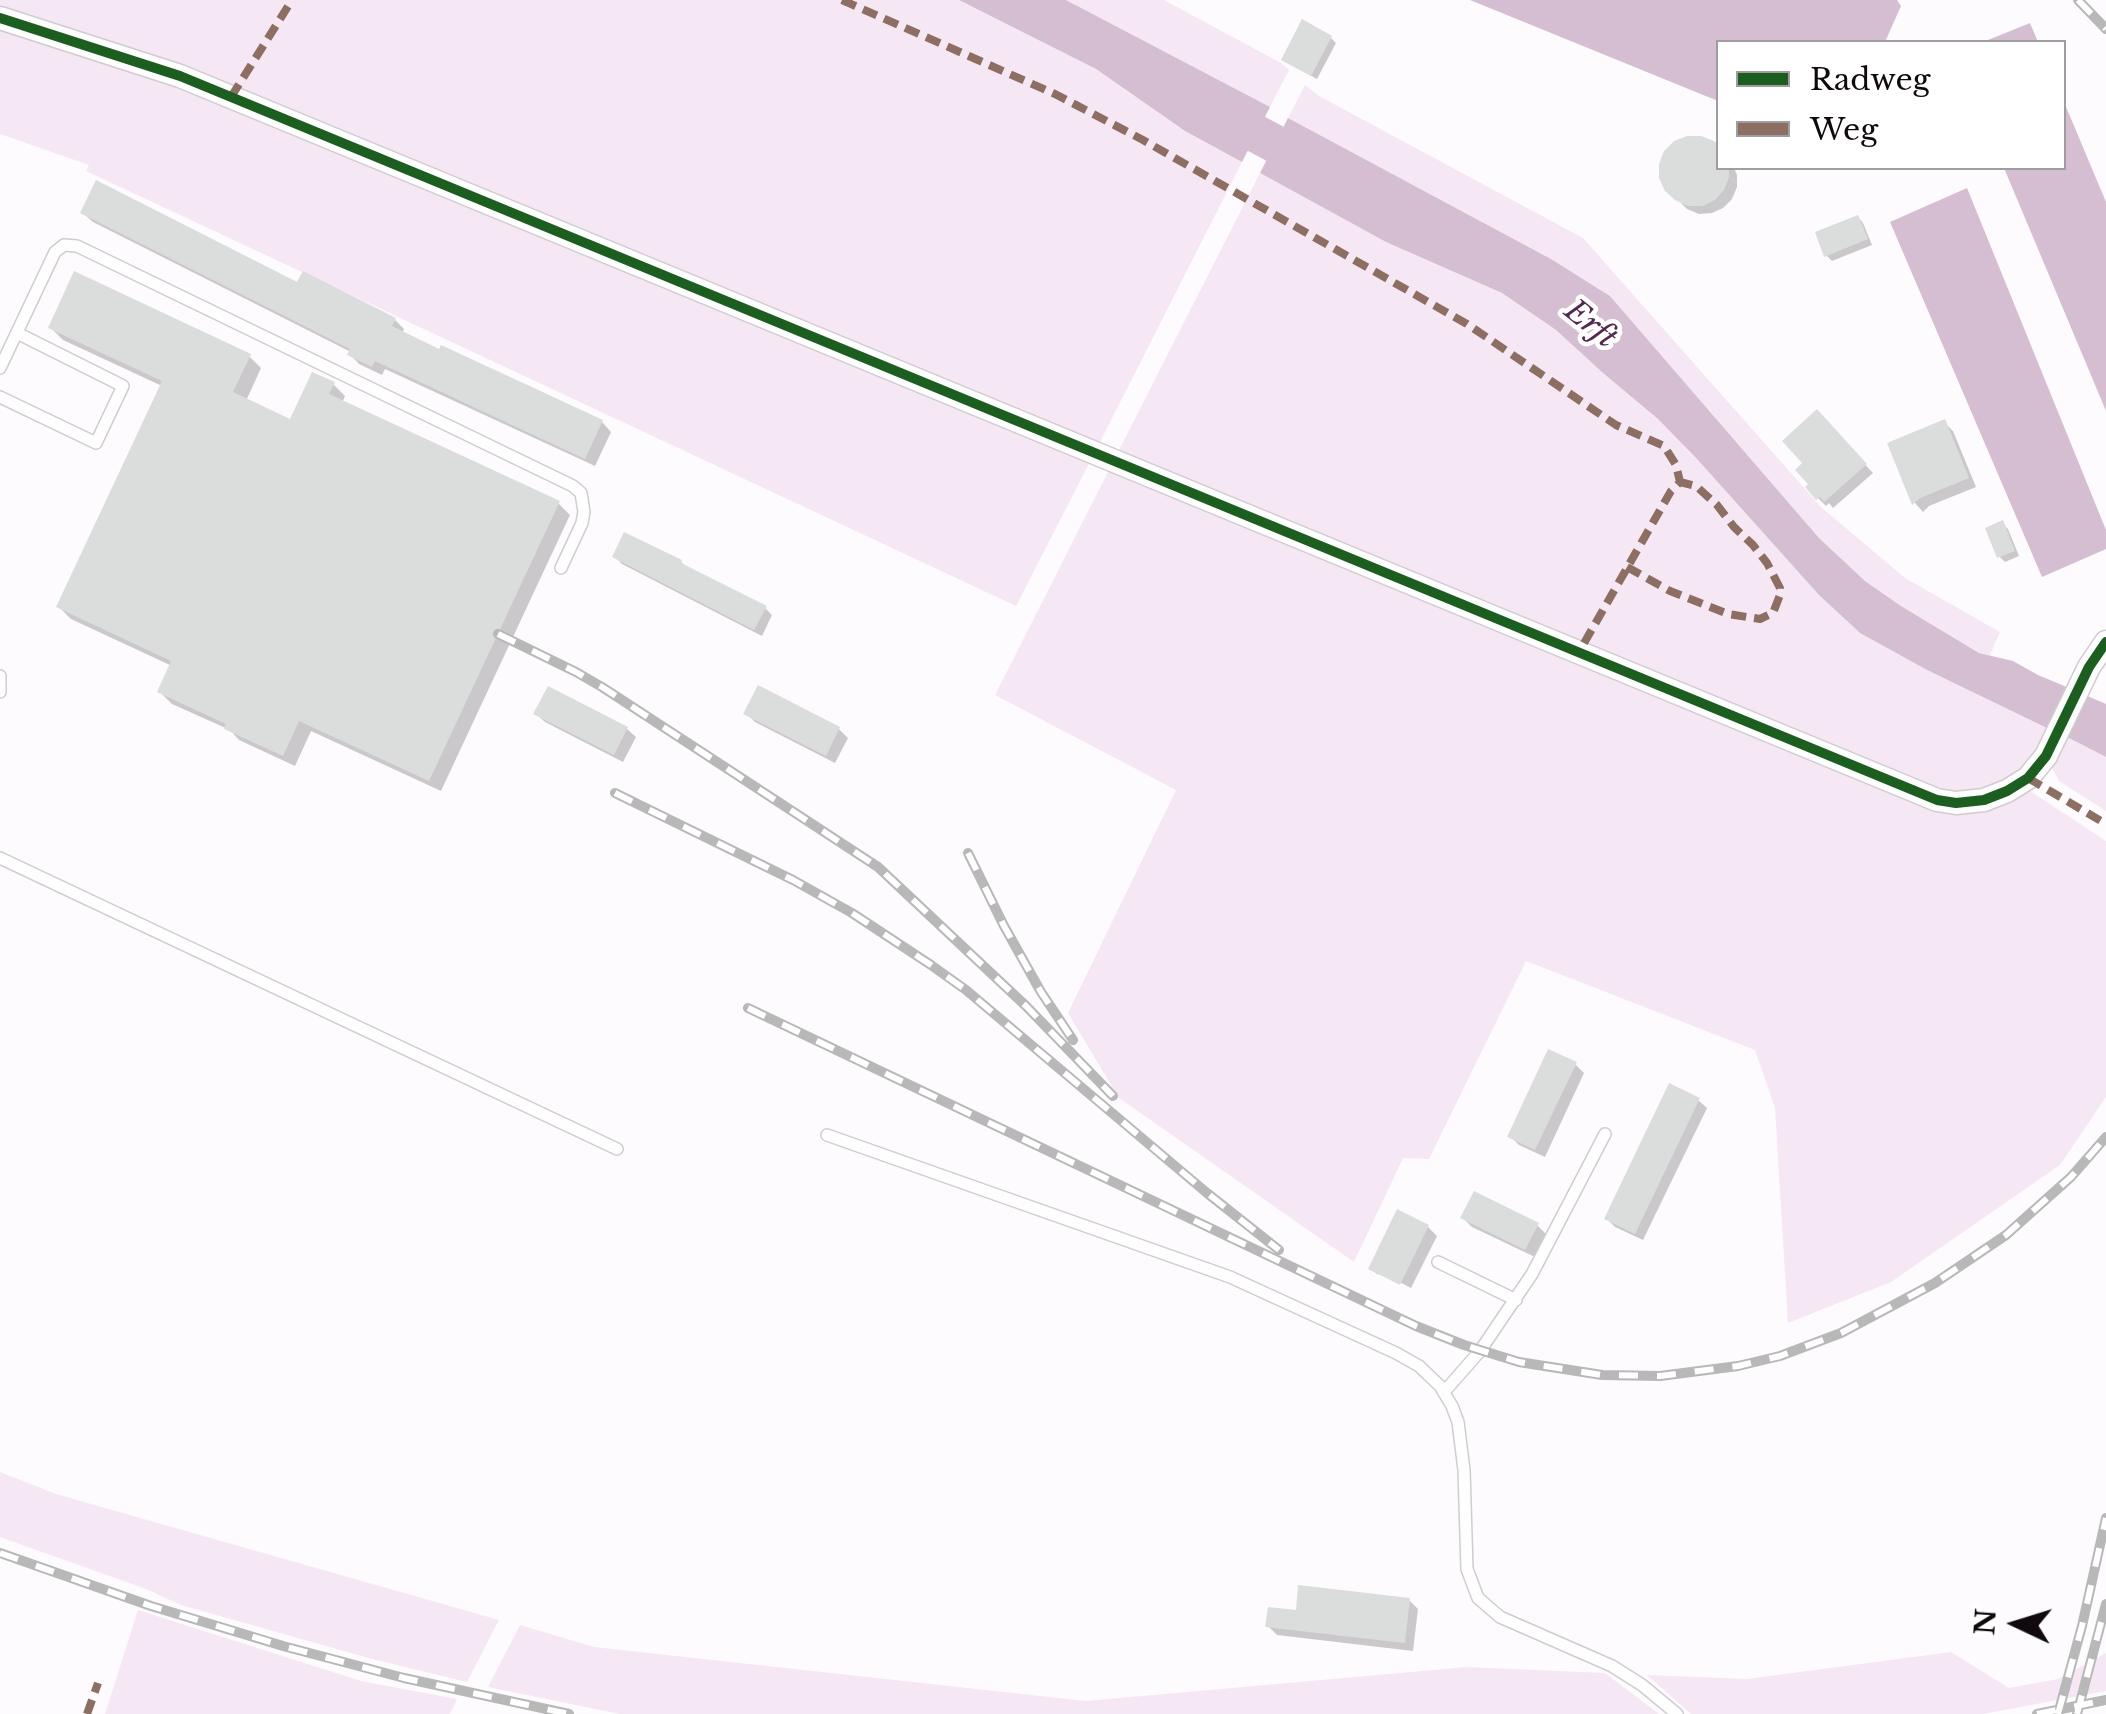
<!DOCTYPE html>
<html>
<head>
<meta charset="utf-8">
<style>
	body { margin:0 }
	#map { position:relative; width:2106px; height:1714px; overflow:hidden; background:#fdfbfd; font-family:"Libre Baskerville",serif }
	canvas { display:block }
	.legend { position:absolute; left:1716px; top:40px; width:350px; height:130px; box-sizing:border-box; background:#fff; border:2px solid #9f9d9f; margin:0; padding:12px 18px; list-style:none; font-size:30px; color:#100a0f }
	.legend li { display:flex; align-items:center; gap:20px; height:50px }
	.legend b { width:50px; border:2px solid #9f9d9f }
	.north { position:absolute; left:1966px; top:1574px; width:100px; height:100px; -webkit-text-stroke:8px #fff; paint-order:stroke; rotate:274deg; font-size:28px; font-weight:700; line-height:40px; text-align:center; color:#100a0f }
	.north::after { content:''; display:block; margin:auto; width:35px; height:45px; background:#100a0f; clip-path:polygon(50% 0,100% 100%,50% 72%,0 100%) }
</style>
</head>
<body>
<div id="map">
<canvas width="2106" height="1714"></canvas>
<ul class="legend">
<li><b style="height:12px;background:#1b5e20"></b>Radweg</li>
<li><b style="height:12px;background:#8d6e63"></b>Weg</li>
</ul>
<div class="north">N</div>
</div>
<script>
const c = document.querySelector('canvas').getContext('2d');
c.lineJoin = 'round';
function paint(path, color) { c.fillStyle = color; c.fill(path, 'evenodd'); }
const poly = rows => new Path2D(rows.map(r => 'M' + r).join(''));
function trace(path, color, width, dash) { c.strokeStyle = color; c.lineWidth = width; c.lineCap = dash ? 'butt' : 'round'; c.setLineDash(dash || []); c.stroke(path); }
function drawText(font, color, halo, rows, align = 'center') {
  c.font = font + ' "Libre Baskerville",serif'; c.lineWidth = 9; c.setLineDash([]); c.textBaseline = 'middle'; c.strokeStyle = halo; c.fillStyle = color; for (const [text, x, y, turn = 0] of rows) {
    c.save(); c.translate(x, y); c.rotate((+turn || 0) * Math.PI / 180); c.textAlign = isNaN(turn) ? turn : align; if (halo) c.strokeText(text, 0, 0); c.fillText(text, 0, 0); c.restore();
  }
}
const green = poly([
	[0,0,959,0,1096,69,1185,131,1242,162,1099,444,0,11],
	[1066,0,1164,0,1281,63,1289,70,1270,107],
	[0,26,173,80,1091,460,1016,606,86,171,89,165,0,134],
	[1305,85,1319,96,1583,238,1821,507,1905,578,2000,632,1990,655,1979,653,1901,606,1865,581,1819,538,1610,296,1551,259,1288,118],
	[1260,173,1386,242,1502,293,1556,330,1603,373,1658,419,1697,459,1819,595,1860,633,1927,670,2049,729,2038,752,2012,778,1993,787,1963,793,1942,792,1118,452],
	[1110,468,1932,804,2030,791,2106,841,2106,1097,2060,1165,1891,1282,1788,1323,1775,1108,1755,1050,1526,961,1429,1159,1403,1158,1354,1262,1119,1098,1068,1013,1176,790,995,695],
	[2065,736,2106,757,2106,811,2059,781,2052,768,2054,759],
	[0,1472,56,1494,499,1620,467,1682,372,1659,181,1605,146,1589,0,1537],
	[138,1610,361,1681,457,1699,450,1714,105,1714],
	[520,1625,594,1647,1086,1701,1467,1667,1605,1673,1659,1714,620,1714,488,1687],
	[1951,1652,2009,1688,2058,1679,2106,1653,2106,1691,1983,1714,1691,1714,1647,1675,1747,1679]
]);
const water = poly([
	[959,0,1066,0,1270,107,1242,162,1185,131,1096,69],
	[1470,0,1897,0,1901,6,1885,42,1718,42,1718,101],
	[2030,23,2038,42,1983,42],
	[2064,102,2106,202,2106,411,2004,168,2064,168],
	[1288,118,1551,259,1610,296,1819,538,1865,581,1901,606,1979,653,2013,661,2038,675,2069,688,2049,729,1927,670,1860,633,1819,595,1697,459,1658,419,1603,373,1556,330,1502,293,1386,242,1260,173],
	[1967,188,2106,530,2106,549,2042,577,1890,222],
	[2085,695,2106,704,2106,757,2065,736]
]);
const shadow = poly([
	[1331,38,1336,43,1317,79,1289,64,1284,59],
	[1712,143,1718,149,1718,168,1734,168,1737,175,1737,187,1732,199,1723,208,1712,213,1699,214,1687,209,1667,189],
	[83,213,395,320,404,329,402,334,602,422,611,432,595,466,385,369,382,375,359,364,350,354,351,352,93,222],
	[1858,217,1863,223,1872,245,1832,261,1826,255],
	[51,328,249,356,261,368,246,401,291,423,333,384,345,396,342,403,558,503,570,515,441,791,311,731,295,766,239,740,230,730,172,704,160,692,172,666,71,619,59,607,162,386,63,340],
	[1817,413,1873,473,1833,508,1829,503,1826,506,1808,488,1812,485,1805,464],
	[1944,422,1953,431,1976,487,1929,506,1923,512,1915,503,1890,444],
	[2002,523,2008,529,2019,556,2005,562,2000,557],
	[615,557,681,562,689,570,765,608,772,615,762,636,622,564],
	[746,713,839,729,848,738,835,763,755,722],
	[536,714,627,729,636,737,623,762,545,722],
	[1575,1064,1584,1073,1545,1157,1519,1145,1510,1136],
	[1698,1100,1707,1108,1643,1240,1615,1227,1607,1219],
	[1463,1218,1537,1225,1546,1234,1535,1257,1472,1227],
	[1428,1227,1437,1236,1411,1288,1378,1271,1378,1275,1371,1269],
	[1409,1600,1418,1609,1413,1651,1277,1635,1268,1626,1298,1613]
]);
const river = poly([
	[1214,111,1320,168]
]);
const building = poly([
	[1302,19,1332,36,1311,76,1281,60],
	[1687,136,1701,136,1714,141,1718,145,1718,168,1729,168,1729,177,1724,190,1715,200,1702,206,1688,206,1675,200,1665,191,1659,178,1659,164,1664,151,1674,141],
	[96,180,297,282,303,271,396,318,392,326,439,349,441,345,603,420,585,459,375,361,372,367,347,355,350,349,80,213],
	[1858,215,1868,239,1824,257,1815,232],
	[74,271,251,354,233,392,290,419,312,372,335,382,329,394,560,501,429,781,299,721,283,756,224,729,226,724,157,692,171,661,56,607,162,381,48,328],
	[1817,409,1867,464,1824,502,1820,497,1816,500,1805,487,1808,484,1795,470,1802,463,1782,441],
	[1945,419,1969,478,1920,498,1912,505,1887,443],
	[2003,520,2015,551,1997,558,1985,528],
	[624,532,682,560,681,563,767,606,754,630,612,557],
	[758,685,840,727,826,756,743,714],
	[548,686,628,727,614,755,533,714],
	[1548,1049,1577,1062,1535,1150,1507,1137],
	[1669,1083,1700,1098,1635,1234,1604,1219],
	[1474,1191,1539,1223,1525,1250,1460,1218],
	[1397,1209,1429,1225,1400,1285,1368,1269],
	[1298,1585,1410,1598,1405,1643,1265,1627,1268,1607,1296,1610]
]);
const service = poly([
	[0,368,55,252,64,245,77,246,573,486,581,493,584,512,582,523,561,568],
	[0,397,96,443,123,386,17,333],
	[0,676,0,692],
	[0,858,617,1149],
	[827,1135,1230,1277,1396,1353,1419,1366,1440,1386,1452,1406,1458,1422,1464,1470,1467,1569,1478,1598,1500,1617,1612,1666,1642,1685,1677,1714],
	[1438,1262,1516,1300],
	[1444,1392,1480,1351,1532,1274,1605,1134]
]);
const minor = poly([
	[0,18,180,76,1937,800,1956,803,1984,800,2007,791,2028,778,2046,756,2089,667,2106,642]
]);
const rail = poly([
	[2078,0,2106,29],
	[498,634,576,672,602,687,878,867,1026,1006,1113,1096],
	[615,793,793,880,852,913,931,965,966,990,1207,1193,1279,1250],
	[968,853,1004,926,1041,992,1073,1040],
	[748,1008,1416,1326,1464,1345,1519,1362,1602,1375,1660,1376,1738,1366,1780,1356,1841,1333,1935,1283,2006,1235,2071,1177,2106,1137],
	[0,1553,151,1606,283,1646,404,1678,569,1714],
	[2037,1714,2106,1700],
	[2058,1714,2082,1626,2106,1518],
	[2077,1714,2106,1604]
]);
const quiet = poly([
	[842,0,1055,94,1143,140,1467,324,1616,425,1664,446,1676,465,1680,482,1671,491,1579,652],
	[231,97,292,0],
	[1627,567,1670,591,1728,614,1760,619,1773,613,1780,595,1780,588,1767,563,1753,545,1734,527,1717,505,1696,486,1680,482],
	[2028,778,2106,824],
	[87,1714,98,1683]
]);
const cycleway = poly([
	[0,18,180,76,1937,800,1956,803,1984,800,2007,791,2028,778,2046,756,2089,667,2106,642]
]);
const waterNames = [
	["Erft",1590,325,39]
];
paint(green, '#f6e7f4');
paint(water, '#d5bed2');
paint(shadow, '#0003');
trace(river, '#d5bed2', 38);
paint(building, '#dadddb');
trace(service, '#d0cccf', 14);
trace(minor, '#d0cccf', 25);
trace(service, '#fffeff', 11);
trace(minor, '#fffeff', 22);
trace(rail, '#b9b8b9', 10);
trace(rail, '#fff', 6, [19]);
trace(quiet, '#8d6e63', 8, [15, 8]);
trace(cycleway, '#1b5e20', 10);
drawText('italic 30px', '#51284e', '#fff', waterNames);
</script>
</body>
</html>
